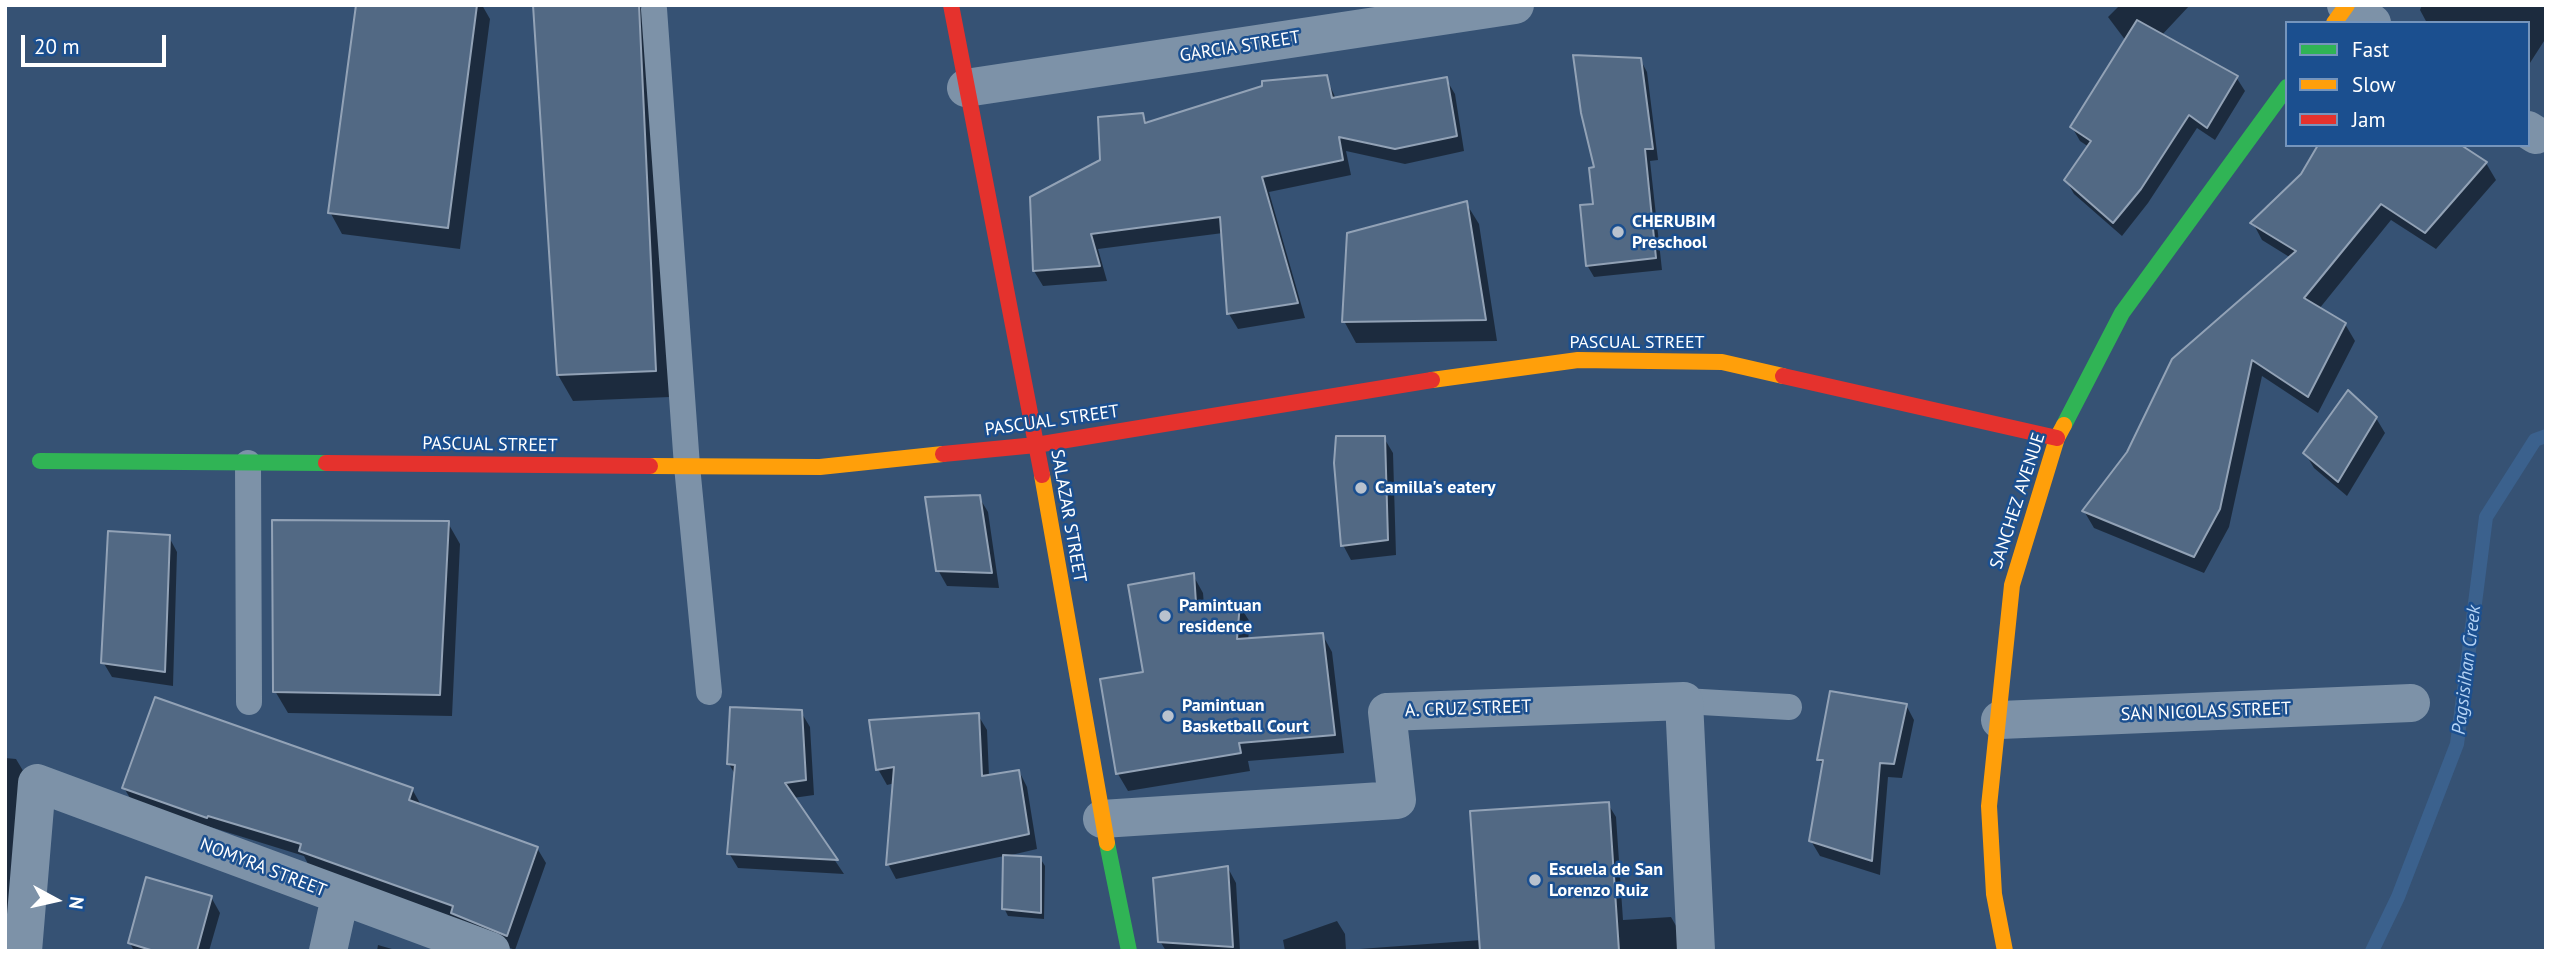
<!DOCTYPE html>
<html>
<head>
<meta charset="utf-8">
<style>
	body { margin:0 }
	#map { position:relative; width:2551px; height:956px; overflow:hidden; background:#365274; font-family:"PT Sans",sans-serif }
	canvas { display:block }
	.frame { position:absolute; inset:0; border:7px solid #fff; pointer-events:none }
	.legend { position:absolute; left:2285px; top:21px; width:245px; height:126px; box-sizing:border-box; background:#1b4f8f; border:2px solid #7695bc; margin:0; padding:9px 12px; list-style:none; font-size:21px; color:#fff }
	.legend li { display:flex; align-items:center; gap:14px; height:35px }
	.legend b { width:35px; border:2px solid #7695bc }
	.north { position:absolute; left:21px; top:865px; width:70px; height:70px; -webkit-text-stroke:5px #1b4f8f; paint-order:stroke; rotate:98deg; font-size:19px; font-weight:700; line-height:28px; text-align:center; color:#fff }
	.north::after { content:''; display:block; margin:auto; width:24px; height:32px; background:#fff; clip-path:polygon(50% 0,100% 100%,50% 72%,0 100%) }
	.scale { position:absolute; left:21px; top:35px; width:145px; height:32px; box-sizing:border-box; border:4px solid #fff; border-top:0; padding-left:9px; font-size:21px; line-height:24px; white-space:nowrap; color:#fff; -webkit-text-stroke:5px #1b4f8f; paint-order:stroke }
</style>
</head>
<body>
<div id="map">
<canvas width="2551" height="956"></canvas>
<div class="frame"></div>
<ul class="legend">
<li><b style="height:9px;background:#30b455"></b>Fast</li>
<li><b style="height:9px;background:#ff9f0a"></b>Slow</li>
<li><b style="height:9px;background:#e5322d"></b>Jam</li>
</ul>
<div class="north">N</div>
<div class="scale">20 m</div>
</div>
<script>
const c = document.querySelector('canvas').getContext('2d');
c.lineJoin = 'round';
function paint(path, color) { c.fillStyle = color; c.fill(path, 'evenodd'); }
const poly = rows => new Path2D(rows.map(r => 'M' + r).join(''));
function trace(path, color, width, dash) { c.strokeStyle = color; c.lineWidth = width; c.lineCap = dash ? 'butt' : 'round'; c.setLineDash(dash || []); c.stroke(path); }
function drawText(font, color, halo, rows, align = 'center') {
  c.font = font + ' "PT Sans",sans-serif'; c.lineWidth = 5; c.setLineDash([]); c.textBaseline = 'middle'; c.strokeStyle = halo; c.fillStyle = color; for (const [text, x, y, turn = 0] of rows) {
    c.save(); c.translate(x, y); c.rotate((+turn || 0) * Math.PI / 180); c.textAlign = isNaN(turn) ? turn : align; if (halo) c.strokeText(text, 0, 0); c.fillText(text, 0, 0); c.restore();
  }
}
const shadow = poly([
	[358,5,482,5,490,19,460,249,342,234,330,212],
	[639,5,654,31,670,397,573,401,558,375],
	[2120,5,2190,5,2161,36,2236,77,2245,91,2215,140,2197,128,2148,203,2122,236,2074,194,2066,180,2089,147,2080,141,2072,127,2126,41,2108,17],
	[2422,5,2546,5,2546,38,2528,66,2528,23,2427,23,2420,10],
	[1640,59,1647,72,1658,160,1650,161,1662,270,1594,277,1587,265,1595,205,1596,168],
	[1326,77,1336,99,1446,79,1455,94,1464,151,1405,164,1346,151,1351,175,1269,192,1305,318,1238,329,1229,314,1223,233,1098,249,1107,281,1043,286,1034,271,1102,161,1143,115,1148,124],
	[2486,163,2496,180,2436,249,2391,220,2319,309,2345,324,2355,341,2318,413,2262,376,2229,527,2204,573,2094,528,2084,511,2291,258,2262,240,2253,223],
	[1466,203,1479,224,1497,341,1356,343,1344,321],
	[2376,418,2385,433,2347,496,2314,468,2305,453],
	[1384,438,1393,453,1396,555,1351,560,1343,545],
	[979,497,988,512,999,588,947,586,938,570],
	[448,523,460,544,452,716,288,713,275,691],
	[169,537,177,552,173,686,112,677,103,662],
	[1193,575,1203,593,1204,605,1239,605,1250,622,1248,640,1322,634,1332,652,1344,753,1248,761,1250,771,1128,791,1118,774,1145,673],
	[1906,705,1914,720,1902,778,1888,777,1880,875,1820,856,1811,841,1824,768,1819,759],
	[801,712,810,727,814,795,793,798,844,874,738,868,729,853,736,776,729,764],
	[978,715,987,730,989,776,1019,771,1027,787,1037,849,1007,856,1040,858,1045,866,1044,919,1008,916,1004,908,1004,856,896,879,888,864,895,783,887,785,878,769],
	[5,758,16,759,25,774,5,951],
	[124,788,412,789,421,805,537,848,546,863,515,950,309,866,304,856,133,803],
	[1608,804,1616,817,1623,920,1671,917,1679,931,1680,951,1285,951,1283,940,1337,921,1345,934,1346,950,1481,940],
	[1228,868,1236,883,1240,951,1166,951,1160,941],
	[211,897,220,913,209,951,134,951,130,943],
	[378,945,399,951,377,951]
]);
const stream = poly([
	[2372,951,2398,897,2457,744,2486,517,2535,440,2546,436]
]);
const building = poly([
	[356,5,477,5,448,228,328,213,356,5],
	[533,5,639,5,656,371,557,375,533,5],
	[2137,20,2238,76,2207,128,2189,115,2141,189,2113,223,2064,180,2091,141,2070,127,2137,20],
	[1573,55,1641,58,1653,149,1645,149,1656,258,1586,266,1580,205,1593,204,1589,168,1594,167,1581,113,1573,55],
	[1327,75,1332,98,1447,77,1457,136,1395,149,1339,137,1343,160,1262,177,1298,303,1227,314,1220,217,1091,234,1100,266,1033,271,1030,197,1100,160,1098,117,1143,113,1145,123,1262,86,1262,81,1327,75],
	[2318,145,2461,145,2487,162,2425,233,2381,204,2304,298,2346,323,2308,397,2252,360,2220,509,2194,557,2082,511,2127,452,2172,359,2296,251,2250,223,2301,174,2318,145],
	[1467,201,1486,320,1342,322,1347,233,1467,201],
	[2348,390,2377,417,2338,482,2303,453,2348,390],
	[1336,436,1385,436,1388,540,1341,546,1334,463,1336,436],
	[980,495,992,573,936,571,925,497,980,495],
	[272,520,449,521,440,695,273,692,272,520],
	[108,531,170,535,165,672,101,663,108,531],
	[1194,573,1196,603,1240,603,1237,639,1323,633,1335,735,1239,743,1241,753,1116,774,1100,679,1143,672,1128,585,1194,573],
	[1830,691,1907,704,1894,764,1880,763,1872,861,1809,841,1823,760,1817,760,1830,691],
	[155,697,413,788,409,800,538,847,507,936,451,913,453,906,299,851,301,844,208,816,207,818,122,788,155,697],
	[730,707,802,710,806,780,785,783,838,860,727,854,735,765,727,764,730,707],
	[979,713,982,776,1019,770,1029,834,886,865,894,767,876,770,869,720,979,713],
	[1609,802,1619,951,1480,951,1470,811,1609,802],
	[1003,855,1041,857,1041,913,1002,909,1003,855],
	[1228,866,1233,947,1158,942,1153,878,1228,866],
	[146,877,212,896,197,951,154,951,128,943,146,877]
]);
const lane = poly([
	[654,9,687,466,709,692],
	[248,463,249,702],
	[1684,701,1789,707]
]);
const street = poly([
	[2346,5,2372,23],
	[966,88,1515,5],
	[2528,130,2536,135],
	[2000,720,2411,703],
	[1102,819,1397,800,1387,712,1684,701,1696,951],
	[23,951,37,783,491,951],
	[328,951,340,897]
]);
const fast = poly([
	[2064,425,2122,313,2287,87],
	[40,461,326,463],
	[1107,843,1129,951]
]);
const slow = poly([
	[2334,23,2347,5],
	[1432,380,1578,360,1722,362,1783,376],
	[650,466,820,467,943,454],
	[1042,475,1107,843],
	[2005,951,1994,894,1989,806,2012,585,2057,438,2064,425]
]);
const jam = poly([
	[951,5,1042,475],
	[1783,376,2057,438],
	[943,454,1036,445,1432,380],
	[326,463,650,466]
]);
const markers = [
	[1618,232,7,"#b9c2ce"],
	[1361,488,7,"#b9c2ce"],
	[1165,616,7,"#b9c2ce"],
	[1168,716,7,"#b9c2ce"],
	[1535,880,7,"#b9c2ce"]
];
const streetNames = [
	["GARCIA STREET",1240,47,-9],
	["PASCUAL STREET",1637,343],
	["PASCUAL STREET",1052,421,-8],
	["PASCUAL STREET",490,445,1],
	["SANCHEZ AVENUE",2018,501,-72],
	["SALAZAR STREET",1068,516,80],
	["A. CRUZ STREET",1468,709,-2],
	["SAN NICOLAS STREET",2206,712,-2],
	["NOMYRA STREET",263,868,21]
];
const poiNames = [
	["CHERUBIM",1632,222],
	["Preschool",1632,243],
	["Camilla's eatery",1375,488],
	["Pamintuan",1179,606],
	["residence",1179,627],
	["Pamintuan",1182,706],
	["Basketball Court",1182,727],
	["Escuela de San",1549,870],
	["Lorenzo Ruiz",1549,891]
];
const waterNames = [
	["Pagsisihan Creek",2467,670,-83]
];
paint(shadow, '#0007');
trace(stream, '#3b618d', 14);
paint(building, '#526984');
trace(building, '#92a2b6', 2);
trace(lane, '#7d92a8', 26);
trace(street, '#7d92a8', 38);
trace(fast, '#30b455', 16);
trace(slow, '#ff9f0a', 16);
trace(jam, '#e5322d', 16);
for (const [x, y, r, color] of markers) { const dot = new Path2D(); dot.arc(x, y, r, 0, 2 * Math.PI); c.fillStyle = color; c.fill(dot); trace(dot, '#1b4f8f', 2.5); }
drawText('18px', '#fff', '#1b4f8f', streetNames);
drawText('bold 18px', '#fff', '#1b4f8f', poiNames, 'left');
drawText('italic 19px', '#b5d3f5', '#1b4f8f', waterNames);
</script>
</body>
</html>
